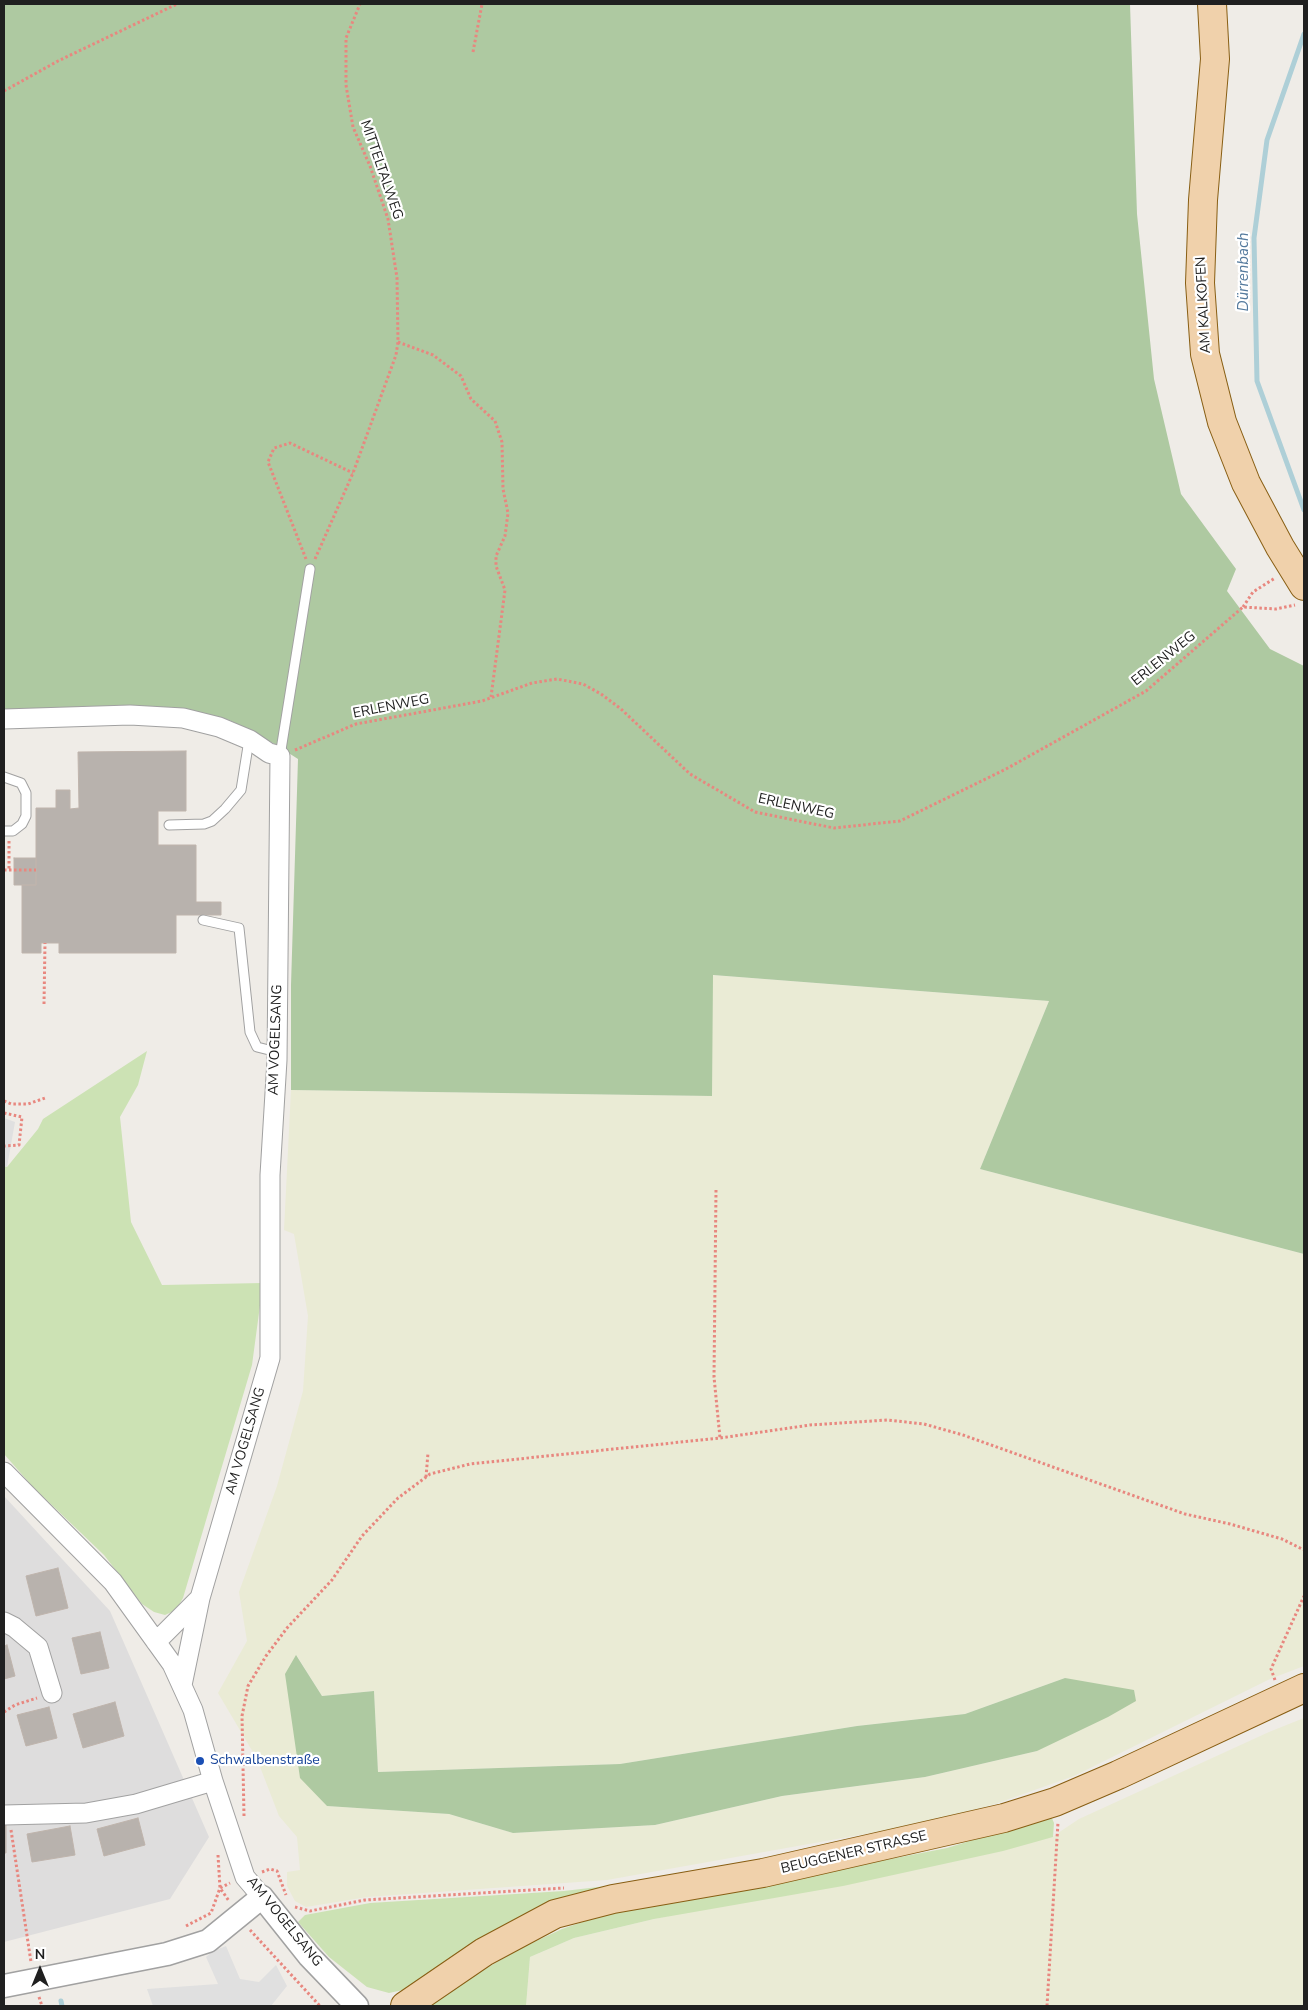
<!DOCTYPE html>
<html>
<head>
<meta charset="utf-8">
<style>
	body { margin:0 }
	#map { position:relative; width:1308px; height:2010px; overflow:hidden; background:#efece7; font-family:"Nunito Sans",sans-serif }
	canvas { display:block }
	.frame { position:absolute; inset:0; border:5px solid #202020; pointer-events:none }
	.north { position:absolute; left:15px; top:1945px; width:50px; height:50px; -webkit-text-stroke:4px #fff; paint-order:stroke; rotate:0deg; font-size:14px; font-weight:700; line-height:20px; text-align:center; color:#202020 }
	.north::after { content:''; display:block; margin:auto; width:18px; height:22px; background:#202020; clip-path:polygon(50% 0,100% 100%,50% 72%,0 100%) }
</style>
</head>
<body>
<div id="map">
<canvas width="1308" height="2010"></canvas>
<div class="frame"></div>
<div class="north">N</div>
</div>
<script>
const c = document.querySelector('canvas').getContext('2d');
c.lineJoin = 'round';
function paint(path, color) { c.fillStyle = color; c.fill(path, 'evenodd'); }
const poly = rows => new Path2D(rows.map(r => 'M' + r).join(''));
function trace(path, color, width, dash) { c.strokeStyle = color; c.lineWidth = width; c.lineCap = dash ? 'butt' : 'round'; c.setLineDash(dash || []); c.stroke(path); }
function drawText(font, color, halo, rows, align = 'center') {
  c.font = font + ' "Nunito Sans",sans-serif'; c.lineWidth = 4.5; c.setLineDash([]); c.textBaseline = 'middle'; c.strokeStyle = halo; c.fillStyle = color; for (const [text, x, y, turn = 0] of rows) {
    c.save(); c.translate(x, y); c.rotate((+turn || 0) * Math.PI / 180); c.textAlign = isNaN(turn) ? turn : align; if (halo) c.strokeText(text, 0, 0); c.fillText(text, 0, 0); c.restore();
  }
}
const residential = poly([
	[4,1496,110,1611,209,1837,170,1899,4,1942]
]);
const farmland = poly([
	[712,975,1049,1001,980,1169,1304,1254,1304,1666,1270,1679,1074,1776,995,1804,921,1824,607,1880,367,1897,306,1907,295,1901,287,1886,287,1872,300,1870,297,1837,279,1816,257,1759,218,1693,247,1641,239,1592,277,1486,303,1391,308,1316,294,1234,284,1230,291,1090,712,1096],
	[297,1656,322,1696,374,1691,378,1772,620,1764,857,1726,965,1714,1065,1678,1037,1751,925,1777,782,1796,655,1825,513,1833,449,1814,327,1806],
	[1304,1718,1304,2006,526,2006,530,1957,574,1938,654,1919,1052,1837,1079,1819,1269,1732]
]);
const grass = poly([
	[147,1051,138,1085,120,1117,131,1222,162,1285,263,1283,252,1365,183,1598,176,1610,165,1615,154,1612,142,1604,104,1555,32,1486,4,1454,4,1166,7,1167,38,1129,43,1119],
	[1051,1816,1054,1823,1053,1837,1003,1851,843,1886,654,1919,574,1938,530,1957,526,2006,431,2006,470,1978,521,1948,562,1929,603,1915,947,1848],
	[615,1885,467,1948,403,1990,389,1993,367,1987,329,1957,298,1922,305,1915,370,1903,564,1891]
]);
const forest = poly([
	[4,4,1130,4,1137,214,1154,379,1181,494,1236,569,1227,591,1270,649,1304,666,1304,1254,980,1169,1049,1001,713,975,712,1096,291,1090,291,985,298,759,273,743,229,720,172,709,4,714],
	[296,1655,322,1696,374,1691,378,1772,620,1764,857,1726,965,1714,1065,1678,1134,1690,1136,1701,1108,1717,1037,1751,925,1777,782,1796,655,1825,513,1833,449,1814,327,1806,300,1778,285,1674]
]);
const parking = poly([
	[4,1118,15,1122,7,1167,4,1166],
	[226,1946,240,1979,259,1982,276,1965,287,1986,271,2006,153,2006,147,1989,218,1984,206,1957,213,1951]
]);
const stream = poly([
	[1304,34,1267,140,1254,238,1257,381,1304,510],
	[61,2001,62,2006]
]);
const building = poly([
	[186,751,186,811,158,811,158,845,196,845,196,902,221,902,221,915,176,915,176,953,59,953,59,943,41,943,41,953,22,953,22,885,36,885,36,808,56,808,56,790,70,790,70,809,79,808,78,752,186,751],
	[14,858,36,858,36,885,14,885,14,858],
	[58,1568,68,1608,36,1616,26,1576,58,1568],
	[100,1632,109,1668,81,1674,72,1638,100,1632],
	[7,1645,15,1676,4,1679,4,1646,7,1645],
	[115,1702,124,1736,83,1748,73,1714,115,1702],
	[49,1707,57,1738,26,1746,17,1715,49,1707],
	[138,1818,145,1845,104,1856,97,1829,138,1818],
	[4,1825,6,1825,6,1853,4,1853,4,1825],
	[70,1826,75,1855,32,1862,27,1834,70,1826]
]);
const path = poly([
	[473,52,482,4],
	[4,91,58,61,177,4],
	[398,342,433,355,461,376,471,399,495,421,502,442,503,489,508,513,505,536,496,556,496,566,505,590,491,697],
	[306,559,268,462,274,448,290,443,353,473],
	[315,559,353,473,396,355,398,342,397,278,388,219,370,166,353,127,346,85,346,38,360,4],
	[1243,607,1253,592,1275,578],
	[295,750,356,724,482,701,532,683,557,679,583,684,601,694,621,709,690,774,755,812,834,828,900,821,1006,769,1146,691,1243,607,1276,609,1295,605],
	[9,841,9,870],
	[4,870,36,870],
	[44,1004,45,943],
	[4,1101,11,1104,28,1104,45,1098],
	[4,1113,22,1117,19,1145,4,1146],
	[716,1190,714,1377,720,1438],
	[426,1477,428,1453],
	[1275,1680,1271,1669,1304,1596],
	[4,1712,15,1705,37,1698],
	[244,1816,242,1716,248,1686,266,1656,287,1628,332,1580,362,1536,398,1498,430,1474,470,1464,720,1438,810,1425,887,1420,924,1424,963,1435,1185,1514,1230,1524,1282,1539,1304,1550],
	[11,1830,31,1962],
	[218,1855,220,1888,229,1901],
	[262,1872,270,1869,277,1871,286,1895],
	[295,1907,310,1911,365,1900,564,1888],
	[186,1926,211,1913,220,1888,230,1883],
	[250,1930,320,2006],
	[39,1997,42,2006],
	[1047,2006,1058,1822]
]);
const service = poly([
	[280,756,310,569],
	[4,777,21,783,26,793,26,816,22,824,13,831,4,831],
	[169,825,204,824,212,821,225,809,241,790,249,740],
	[203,920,239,928,250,1032,257,1047,277,1052]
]);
const minor = poly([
	[4,719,130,715,183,718,219,727,250,740,269,753,280,756,277,1060,270,1175,270,1358,200,1598,182,1685],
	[4,1472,113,1582,172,1664,193,1710,213,1781,245,1877,262,1897],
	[4,1622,14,1627,38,1647,52,1693],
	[156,1642,200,1598],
	[4,1815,86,1813,136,1804,213,1781]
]);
const tertiary = poly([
	[4,1986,167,1954,208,1941,262,1897,309,1956,357,2006]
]);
const primary = poly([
	[1212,4,1215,59,1203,200,1200,283,1205,354,1222,422,1246,483,1280,547,1304,586],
	[405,2006,484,1952,555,1914,613,1899,763,1873,1004,1818,1055,1802,1118,1775,1304,1688]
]);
const markers = [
	[200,1761,5,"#1a4fb4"]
];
const streetNames = [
	["MITTELTALWEG",381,170,71],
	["AM KALKOFEN",1204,305,-93],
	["ERLENWEG",1164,659,-39],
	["ERLENWEG",391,707,-11],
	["ERLENWEG",796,807,12],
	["AM VOGELSANG",276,1040,-88],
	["AM VOGELSANG",246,1441,-74],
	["BEUGGENER STRASSE",854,1853,-13],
	["AM VOGELSANG",284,1922,51]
];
const transitNames = [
	["Schwalbenstraße",210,1761]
];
const waterNames = [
	["Dürrenbach",1244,272,-90]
];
paint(residential, '#dedddd');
paint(farmland, '#eaebd5');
paint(grass, '#cce2b4');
paint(forest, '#aec9a1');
paint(parking, '#e0e0e0');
trace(stream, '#aecfd7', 5);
paint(building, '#b8b2ad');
trace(building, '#bfb4ac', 1);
trace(service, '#a1a1a1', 11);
trace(minor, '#a1a1a1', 21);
trace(tertiary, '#a1a1a1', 25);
trace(primary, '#885e13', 30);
trace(path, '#e8877f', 3, [2.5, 2.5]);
trace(service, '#fff', 9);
trace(minor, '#fff', 19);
trace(tertiary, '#fff', 22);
trace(primary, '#f0d1ab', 28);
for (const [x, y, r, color] of markers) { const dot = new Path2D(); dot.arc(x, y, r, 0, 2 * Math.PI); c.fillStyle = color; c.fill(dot); trace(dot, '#fff', 2); }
drawText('14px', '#202020', '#fff', streetNames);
drawText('14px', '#164399', '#fff', transitNames, 'left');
drawText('italic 15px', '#547a9d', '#fff', waterNames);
</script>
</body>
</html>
